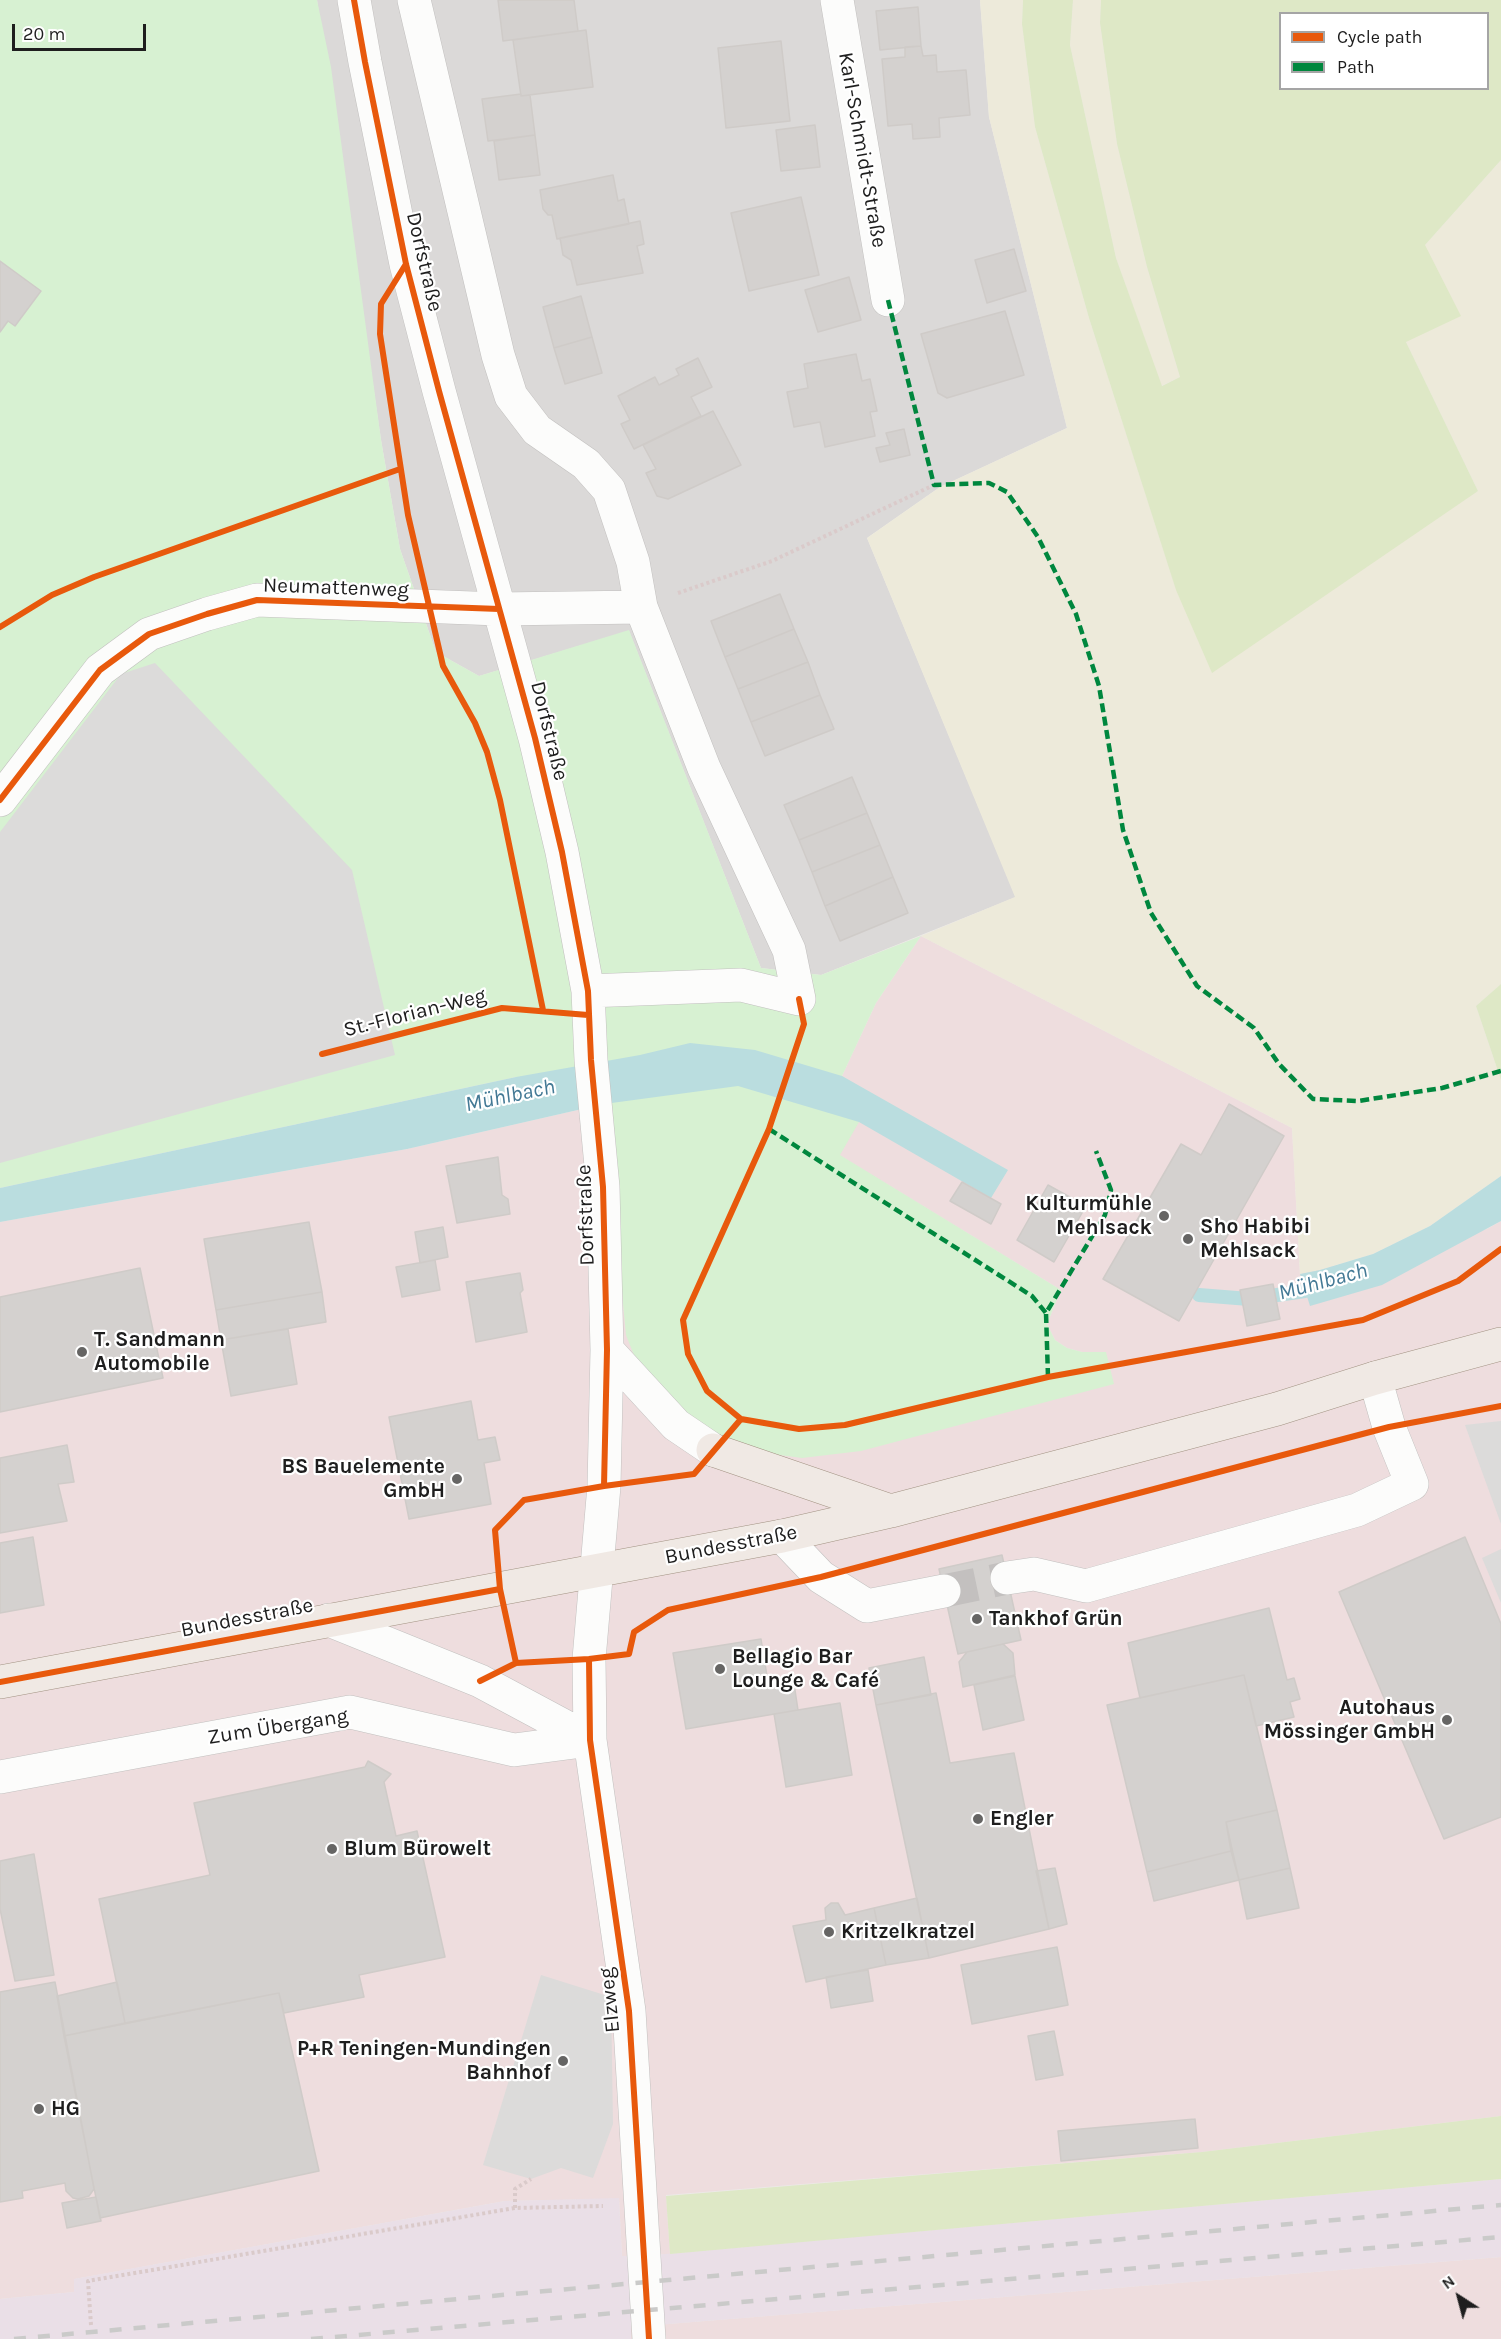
<!DOCTYPE html>
<html>
<head>
<meta charset="utf-8">
<style>
	body { margin:0 }
	#map { position:relative; width:1501px; height:2339px; overflow:hidden; background:#ece9e7; font-family:Karla,sans-serif }
	canvas { display:block }
	.legend { position:absolute; left:1279px; top:12px; width:210px; height:78px; box-sizing:border-box; background:#fff; border:2px solid #a5a5a5; margin:0; padding:8px 10px; list-style:none; font-size:18px; color:#1e1e1e }
	.legend li { display:flex; align-items:center; gap:12px; height:30px }
	.legend b { width:30px; border:2px solid #a5a5a5 }
	.north { position:absolute; left:1429px; top:2267px; width:60px; height:60px; -webkit-text-stroke:4px #fff; paint-order:stroke; rotate:324deg; font-size:16px; font-weight:700; line-height:24px; text-align:center; color:#1e1e1e }
	.north::after { content:''; display:block; margin:auto; width:21px; height:27px; background:#1e1e1e; clip-path:polygon(50% 0,100% 100%,50% 72%,0 100%) }
	.scale { position:absolute; left:12px; top:24px; width:134px; height:27px; box-sizing:border-box; border:3px solid #1e1e1e; border-top:0; padding-left:8px; font-size:18px; line-height:21px; white-space:nowrap; color:#1e1e1e; -webkit-text-stroke:4px #fff; paint-order:stroke }
</style>
</head>
<body>
<div id="map">
<canvas width="1501" height="2339"></canvas>
<ul class="legend">
<li><b style="height:8px;background:#e8590c"></b>Cycle path</li>
<li><b style="height:8px;background:#00873e"></b>Path</li>
</ul>
<div class="north">N</div>
<div class="scale">20 m</div>
</div>
<script>
const c = document.querySelector('canvas').getContext('2d');
c.lineJoin = 'round';
function paint(path, color) { c.fillStyle = color; c.fill(path, 'evenodd'); }
const poly = rows => new Path2D(rows.map(r => 'M' + r).join(''));
function trace(path, color, width, dash) { c.strokeStyle = color; c.lineWidth = width; c.lineCap = dash ? 'butt' : 'round'; c.setLineDash(dash || []); c.stroke(path); }
function drawText(font, color, halo, rows, align = 'center') {
  c.font = font + ' Karla,sans-serif'; c.lineWidth = 4.5; c.setLineDash([]); c.textBaseline = 'middle'; c.strokeStyle = halo; c.fillStyle = color; for (const [text, x, y, turn = 0] of rows) {
    c.save(); c.translate(x, y); c.rotate((+turn || 0) * Math.PI / 180); c.textAlign = isNaN(turn) ? turn : align; if (halo) c.strokeText(text, 0, 0); c.fillText(text, 0, 0); c.restore();
  }
}
const residential = poly([
	[317,0,980,0,989,117,1067,428,940,487,867,538,1016,897,821,975,761,968,629,631,479,676,436,652,400,549,381,440]
]);
const commercial = poly([
	[921,936,1292,1128,1300,1274,1487,1229,1501,1221,1501,2116,1202,2152,666,2195,670,2254,622,2257,619,2199,505,2201,75,2279,75,2292,0,2299,0,1222,407,1149,604,1104,641,1373,1106,1352,1082,1352,1067,1348,1055,1340,1047,1324,1061,1290,839,1155,842,1076,876,1003],
	[1501,2257,1501,2339,631,2339,630,2327]
]);
const industrial = poly([
	[1501,2179,1501,2257,631,2327,631,2339,0,2339,0,2299,74,2292,74,2279,505,2201,619,2198,622,2256,643,2256]
]);
const farmland = poly([
	[980,0,1023,0,1022,24,1035,127,1089,318,1176,589,1478,491,1406,342,1425,245,1501,160,1501,984,1476,1006,1501,1080,1501,1176,1430,1226,1373,1254,1320,1270,1300,1274,1292,1128,921,936,1015,897,867,538,940,487,1067,428,989,117],
	[1073,0,1101,0,1100,23,1117,144,1147,267,1180,377,1161,386,1116,258,1070,45]
]);
const grass = poly([
	[1023,0,1073,0,1070,45,1116,258,1162,386,1180,377,1147,267,1117,144,1100,23,1101,0,1501,0,1501,160,1425,245,1461,316,1406,342,1478,491,1212,673,1176,590,1089,318,1035,127,1022,24],
	[1280,14,1488,14,1488,88,1280,88],
	[1501,984,1501,1080,1476,1006],
	[1501,2116,1501,2179,670,2254,666,2196,1202,2152]
]);
const park = poly([
	[0,0,317,0,331,67,381,440,400,549,436,652,479,676,629,630,761,968,821,975,921,936,876,1003,842,1076,874,1096,840,1155,1061,1290,1047,1324,1055,1340,1067,1348,1082,1352,1106,1352,1114,1384,861,1451,802,1458,742,1450,699,1430,641,1373,626,1335,604,1104,516,1077,0,1188]
]);
const parking = poly([
	[155,663,352,870,395,1055,0,1163,0,832,121,674],
	[1501,1421,1501,1524,1465,1425],
	[1501,1549,1501,1603,1482,1558],
	[541,1975,611,1997,613,2124,593,2178,561,2168,531,2179,483,2165]
]);
const water = poly([
	[690,1043,755,1050,842,1076,1008,1170,991,1198,859,1122,738,1086,604,1104,407,1149,0,1222,0,1188,516,1077,640,1055],
	[1501,1176,1501,1221,1382,1285,1310,1306,1300,1274,1320,1270,1373,1254,1430,1226]
]);
const stream = poly([
	[1199,1295,1249,1299,1305,1291,1323,1287]
]);
const building = poly([
	[498,0,574,0,578,31,503,41,498,0],
	[918,7,921,46,880,50,876,11,918,7],
	[586,30,593,87,521,96,513,40,586,30],
	[781,41,790,121,726,128,718,48,781,41],
	[921,46,923,56,936,55,937,72,966,70,970,115,939,118,940,137,913,139,912,124,888,126,882,59,905,57,905,47,921,46],
	[521,94,521,96,530,95,535,135,488,141,482,99,521,94],
	[815,125,820,167,781,171,776,130,815,125],
	[535,135,540,175,499,180,494,141,535,135],
	[613,175,618,201,624,199,629,224,557,239,552,215,548,215,543,209,540,190,613,175],
	[801,197,819,275,749,291,731,213,801,197],
	[640,221,644,244,637,246,643,273,577,285,571,260,563,255,560,238,640,221],
	[1014,249,1026,291,987,303,975,260,1014,249],
	[0,261,41,291,15,326,8,321,0,332,0,261],
	[849,277,861,320,818,332,805,290,849,277],
	[581,296,592,337,554,348,543,307,581,296],
	[1005,311,1024,375,947,398,938,393,921,334,1005,311],
	[592,337,602,373,565,384,554,348,592,337],
	[856,354,862,381,870,379,877,411,870,412,875,436,825,447,820,422,794,427,787,392,808,388,804,364,856,354],
	[698,358,712,387,691,397,701,416,634,449,621,424,630,420,618,396,655,377,659,385,679,375,676,369,698,358],
	[713,411,741,465,668,499,657,496,646,473,656,469,643,445,713,411],
	[904,429,910,455,880,462,876,448,890,445,886,433,904,429],
	[780,594,794,629,725,657,711,621,780,594],
	[794,629,808,662,738,689,725,657,794,629],
	[808,662,820,695,751,722,738,689,808,662],
	[820,695,834,729,765,756,751,722,820,695],
	[852,777,867,813,799,840,784,805,852,777],
	[867,813,880,845,812,872,799,840,867,813],
	[880,845,893,877,825,906,812,872,880,845],
	[893,877,908,913,840,941,825,906,893,877],
	[1229,1104,1284,1136,1179,1321,1103,1279,1181,1144,1201,1155,1229,1104],
	[498,1157,502,1195,508,1199,510,1214,457,1223,446,1166,498,1157],
	[962,1182,1001,1204,991,1224,950,1201,962,1182],
	[1048,1185,1086,1206,1054,1262,1017,1240,1048,1185],
	[309,1222,322,1292,216,1310,204,1239,309,1222],
	[443,1227,448,1257,420,1263,415,1232,443,1227],
	[435,1260,440,1290,402,1297,396,1267,435,1260],
	[140,1268,163,1378,0,1412,0,1297,140,1268],
	[520,1273,523,1290,520,1293,527,1332,476,1342,466,1282,520,1273],
	[1273,1284,1280,1319,1247,1326,1240,1290,1273,1284],
	[322,1292,326,1322,221,1340,216,1310,322,1292],
	[288,1329,297,1384,231,1396,221,1340,288,1329],
	[471,1401,478,1440,495,1437,500,1460,484,1463,491,1504,409,1519,389,1417,471,1401],
	[67,1445,74,1482,58,1484,67,1521,0,1533,0,1458,67,1445],
	[33,1537,44,1605,0,1613,0,1543,33,1537],
	[1465,1537,1501,1624,1501,1817,1444,1839,1339,1592,1465,1537],
	[1002,1555,1021,1640,958,1654,939,1569,1002,1555],
	[1269,1608,1287,1680,1294,1678,1300,1699,1290,1702,1294,1717,1256,1726,1244,1675,1140,1698,1128,1643,1269,1608],
	[761,1639,768,1682,793,1677,798,1710,686,1729,673,1653,761,1639],
	[1003,1644,1013,1653,1015,1675,963,1687,959,1662,967,1652,1003,1644],
	[924,1657,931,1695,876,1705,869,1668,924,1657],
	[1244,1675,1277,1810,1226,1822,1231,1851,1147,1872,1107,1705,1244,1675],
	[1015,1676,1024,1720,983,1730,974,1685,1015,1676],
	[936,1693,950,1763,1014,1753,1049,1929,929,1958,876,1705,936,1693],
	[840,1703,852,1775,786,1787,774,1714,840,1703],
	[368,1761,391,1774,384,1782,396,1836,417,1831,445,1957,359,1975,364,1997,284,2013,279,1993,125,2023,99,1899,210,1875,194,1803,365,1767,368,1761],
	[1277,1810,1290,1868,1239,1880,1226,1822,1277,1810],
	[1231,1851,1239,1880,1154,1901,1147,1872,1231,1851],
	[34,1854,54,1975,15,1981,0,1909,0,1861,34,1854],
	[1055,1868,1067,1924,1049,1929,1036,1871,1055,1868],
	[1290,1868,1299,1908,1247,1919,1239,1880,1290,1868],
	[917,1898,929,1958,886,1965,874,1908,917,1898],
	[831,1903,838,1903,845,1915,874,1908,886,1965,806,1982,793,1926,826,1920,825,1908,831,1903],
	[1057,1947,1068,2005,972,2024,961,1965,1057,1947],
	[868,1970,873,2001,831,2008,826,1977,868,1970],
	[55,1982,94,2189,89,2196,78,2199,73,2198,66,2191,65,2183,22,2191,23,2198,0,2202,0,1992,55,1982],
	[117,1982,125,2023,64,2036,57,1996,117,1982],
	[279,1993,319,2171,100,2218,64,2036,279,1993],
	[1054,2031,1063,2075,1036,2080,1028,2036,1054,2031],
	[1195,2119,1198,2148,1061,2161,1058,2131,1195,2119],
	[96,2197,101,2221,67,2228,62,2203,96,2197]
]);
const minorTunnel = poly([
	[944,1591,1007,1578]
]);
const path = poly([
	[678,593,772,561,934,485],
	[515,2208,515,2189,531,2179],
	[91,2325,88,2281,515,2208,603,2206]
]);
const minor = poly([
	[354,0,365,62,406,264,439,391,535,738,562,852,588,991,591,1060,603,1187,607,1350,604,1486,589,1659,590,1740,629,2011,649,2339],
	[414,0,498,355,511,396,537,430,586,464,609,490,633,562,641,607,704,768,789,950,799,999,741,985,588,991],
	[837,0,888,300],
	[0,800,100,670,149,634,207,614,257,600,499,609,641,607],
	[607,1350,676,1425,713,1450],
	[782,1536,821,1577,867,1606,944,1591],
	[1007,1578,1034,1574,1086,1586,1357,1510,1412,1484,1389,1427,1375,1378],
	[329,1620,480,1681,590,1740],
	[0,1777,350,1712,514,1750,590,1740]
]);
const major = poly([
	[713,1450,891,1511],
	[0,1682,782,1536,891,1511,1277,1409,1375,1378,1501,1344]
]);
const rail = poly([
	[14,2339,1501,2205],
	[311,2339,1501,2237]
]);
const quiet = poly([
	[888,300,934,485,989,483,1007,492,1038,537,1076,614,1099,686,1123,830,1151,913,1197,986,1254,1028,1279,1064,1313,1099,1358,1101,1442,1088,1501,1071],
	[769,1129,1032,1296,1046,1313],
	[1048,1377,1046,1313,1105,1215,1111,1190,1096,1151]
]);
const cycleway = poly([
	[354,0,365,62,406,264,439,391,535,738,562,852,588,991,591,1060,603,1187,607,1350,604,1486],
	[406,264,381,304,380,334,408,515,443,666,475,723,487,752,500,800,543,1010],
	[0,627,52,595,94,577,400,469],
	[0,800,100,670,149,634,207,614,257,600,499,609],
	[799,999,804,1024,769,1129,683,1320,688,1354,707,1391,741,1419,799,1429,845,1425,1048,1377,1363,1320,1458,1281,1501,1249],
	[322,1054,502,1008,588,1015],
	[589,1659,590,1740,629,2011,649,2339],
	[516,1663,500,1589,495,1530,524,1500,604,1486,694,1474,741,1419],
	[480,1681,516,1663,589,1659,629,1654,634,1632,668,1610,821,1577,1389,1427,1501,1406],
	[0,1682,500,1589]
]);
const markers = [
	[1164,1216,6,"#666564"],
	[1188,1239,6,"#666564"],
	[82,1352,6,"#666564"],
	[457,1479,6,"#666564"],
	[977,1619,6,"#666564"],
	[720,1669,6,"#666564"],
	[1447,1720,6,"#666564"],
	[978,1819,6,"#666564"],
	[332,1849,6,"#666564"],
	[829,1932,6,"#666564"],
	[563,2061,6,"#666564"],
	[39,2109,6,"#666564"]
];
const streetNames = [
	["Karl-Schmidt-Straße",862,150,80],
	["Dorfstraße",424,262,77],
	["Neumattenweg",336,588,2],
	["Dorfstraße",549,731,76],
	["St.-Florian-Weg",415,1013,-14],
	["Dorfstraße",586,1215,-92],
	["Bundesstraße",731,1545,-11],
	["Bundesstraße",247,1618,-11],
	["Zum Übergang",278,1727,-9],
	["Elzweg",610,2000,-96]
];
const poiNames = [
	["Kulturmühle",1152,1204,"right"],
	["Mehlsack",1152,1228,"right"],
	["Sho Habibi",1200,1227],
	["Mehlsack",1200,1251],
	["T. Sandmann",94,1340],
	["Automobile",94,1364],
	["BS Bauelemente",445,1467,"right"],
	["GmbH",445,1491,"right"],
	["Tankhof Grün",989,1619],
	["Bellagio Bar",732,1657],
	["Lounge & Café",732,1681],
	["Autohaus",1435,1708,"right"],
	["Mössinger GmbH",1435,1732,"right"],
	["Engler",990,1819],
	["Blum Bürowelt",344,1849],
	["Kritzelkratzel",841,1932],
	["P+R Teningen-Mundingen",551,2049,"right"],
	["Bahnhof",551,2073,"right"],
	["HG",51,2109]
];
const waterNames = [
	["Mühlbach",510,1096,-12],
	["Mühlbach",1323,1282,-15]
];
paint(residential, '#dbd9d8');
paint(commercial, '#eeddde');
paint(industrial, '#eadfe7');
paint(farmland, '#edeada');
paint(grass, '#dee8c6');
paint(park, '#d7f1d2');
paint(parking, '#dcdbda');
paint(water, '#badddf');
trace(stream, '#badddf', 14);
paint(building, '#d4d1cf');
trace(building, '#cfcbc8', 1.5);
trace(minorTunnel, '#c3c0bf', 33, [33, 16]);
trace(minor, '#c2c0bf', 34);
trace(major, '#a29383', 34);
trace(path, '#dacaca', 4, [3, 3]);
trace(minor, '#fcfcfb', 33);
trace(major, '#f0e9e4', 33);
trace(rail, '#cacac9', 4.5, [12, 12]);
trace(quiet, '#00873e', 4.5, [9, 4.5]);
trace(cycleway, '#e8590c', 6);
for (const [x, y, r, color] of markers) { const dot = new Path2D(); dot.arc(x, y, r, 0, 2 * Math.PI); c.fillStyle = color; c.fill(dot); trace(dot, '#fff', 2); }
drawText('21px', '#1e1e1e', '#fff', streetNames);
drawText('bold 21px', '#1e1e1e', '#fff', poiNames, 'left');
drawText('italic 22px', '#437995', '#fff', waterNames);
</script>
</body>
</html>
